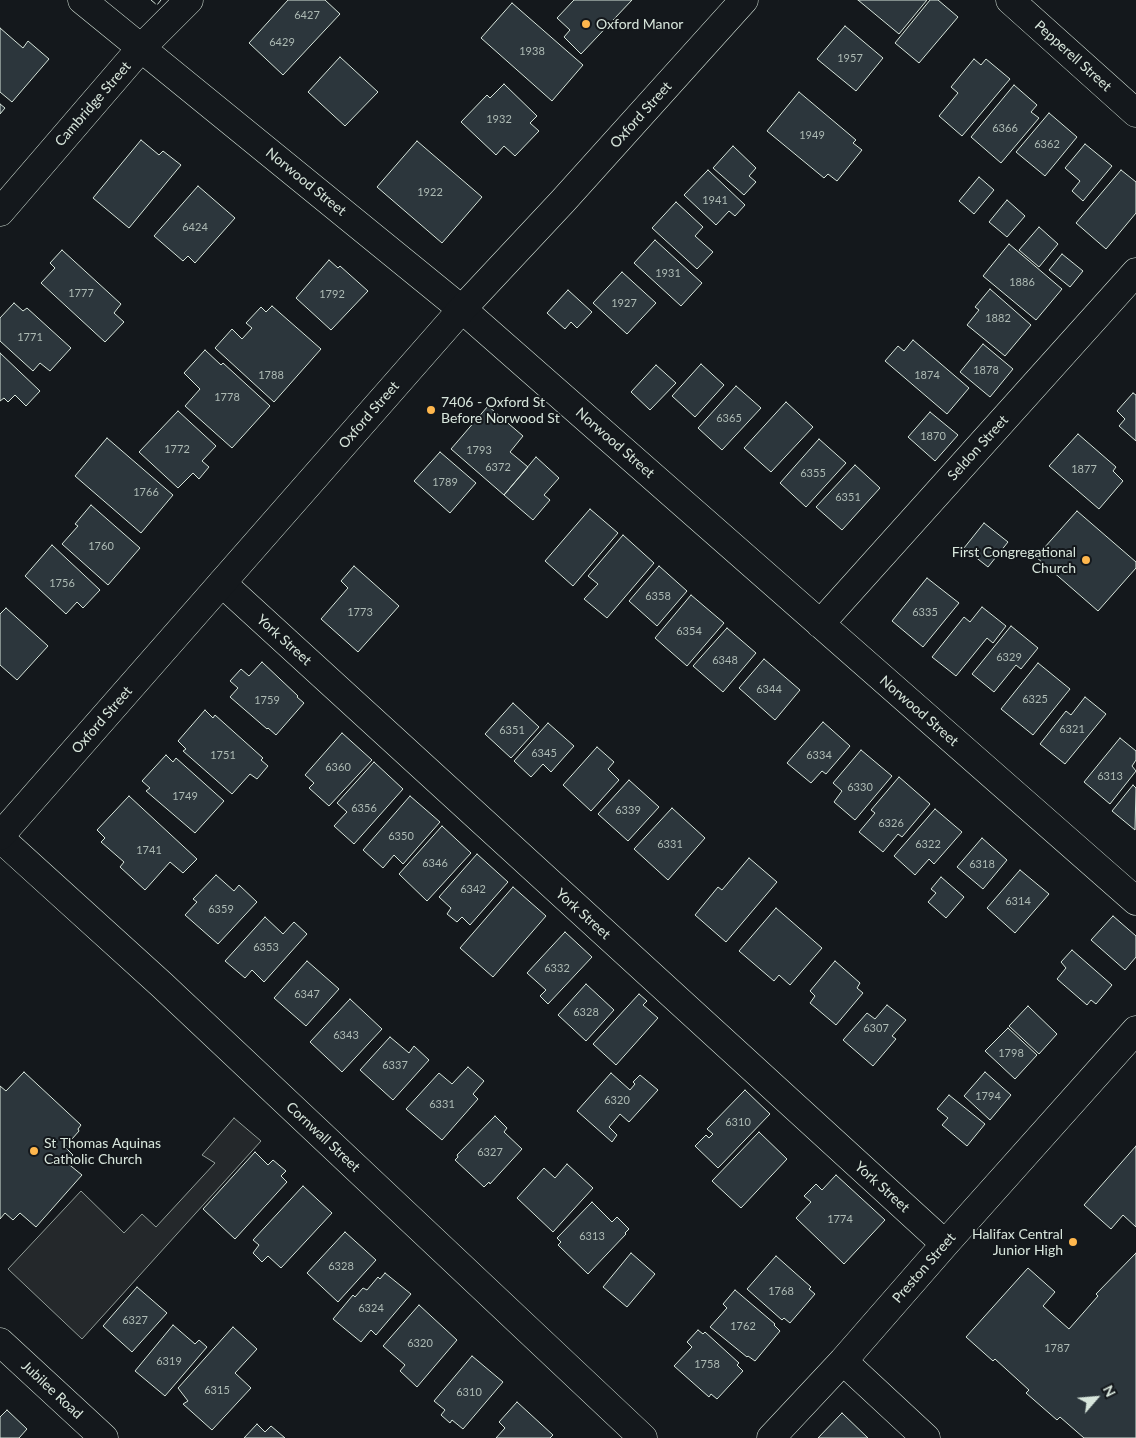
<!DOCTYPE html>
<html>
<head>
<meta charset="utf-8">
<style>
	body { margin:0 }
	#map { position:relative; width:1136px; height:1438px; overflow:hidden; background:#14181c; font-family:Lato,sans-serif }
	canvas { display:block }
	.north { position:absolute; left:1071px; top:1373px; width:50px; height:50px; -webkit-text-stroke:4px #14181c; paint-order:stroke; rotate:63deg; font-size:14px; font-weight:700; line-height:20px; text-align:center; color:#d8e6dc }
	.north::after { content:''; display:block; margin:auto; width:18px; height:22px; background:#d8e6dc; clip-path:polygon(50% 0,100% 100%,50% 72%,0 100%) }
</style>
</head>
<body>
<div id="map">
<canvas width="1136" height="1438"></canvas>
<div class="north">N</div>
</div>
<script>
const c = document.querySelector('canvas').getContext('2d');
c.lineJoin = 'round';
function paint(path, color) { c.fillStyle = color; c.fill(path, 'evenodd'); }
const poly = rows => new Path2D(rows.map(r => 'M' + r).join(''));
function trace(path, color, width, dash) { c.strokeStyle = color; c.lineWidth = width; c.lineCap = dash ? 'butt' : 'round'; c.setLineDash(dash || []); c.stroke(path); }
function drawText(font, color, halo, rows, align = 'center') {
  c.font = font + ' Lato,sans-serif'; c.lineWidth = 4; c.setLineDash([]); c.textBaseline = 'middle'; c.strokeStyle = halo; c.fillStyle = color; for (const [text, x, y, turn = 0] of rows) {
    c.save(); c.translate(x, y); c.rotate((+turn || 0) * Math.PI / 180); c.textAlign = isNaN(turn) ? turn : align; if (halo) c.strokeText(text, 0, 0); c.fillText(text, 0, 0); c.restore();
  }
}
const parking = poly([
	[234,1118,261,1141,82,1339,8,1269,81,1191,124,1233,142,1214,156,1227,215,1163,202,1155,234,1118]
]);
const building = poly([
	[288,0,325,0,340,14,283,75,249,43,288,0],
	[574,0,632,0,581,54,564,37,570,30,557,18,574,0],
	[858,0,927,0,899,34,858,0],
	[930,0,938,0,958,17,919,63,895,43,930,0],
	[512,3,583,65,552,101,481,38,512,3],
	[845,26,883,58,856,91,817,59,845,26],
	[0,28,23,48,28,41,49,59,12,102,0,92,0,28],
	[340,57,378,92,345,126,308,92,340,57],
	[974,59,981,65,986,59,1010,79,962,136,939,116,958,93,951,87,974,59],
	[504,84,537,116,530,123,539,131,515,156,504,146,496,155,461,122,487,95,490,98,504,84],
	[1014,85,1037,105,1031,112,1039,118,1001,163,971,137,1014,85],
	[799,92,856,140,853,143,862,150,837,181,828,174,824,178,767,131,799,92],
	[0,104,5,108,0,114,0,104],
	[1049,113,1077,137,1045,176,1016,152,1049,113],
	[141,140,159,155,163,151,181,165,129,228,93,198,141,140],
	[417,141,482,197,442,243,377,187,417,141],
	[1085,144,1112,166,1083,201,1072,191,1080,181,1065,168,1085,144],
	[733,146,756,168,749,176,756,182,744,195,713,168,733,146],
	[708,170,745,205,735,216,729,211,716,225,684,195,708,170],
	[1121,170,1136,182,1136,213,1106,249,1076,223,1121,170],
	[979,177,994,190,974,214,959,201,979,177],
	[198,186,235,218,195,263,188,256,183,261,154,236,198,186],
	[1007,200,1025,216,1007,237,989,222,1007,200],
	[676,202,703,227,695,236,713,252,697,269,652,228,676,202],
	[1039,227,1058,244,1039,267,1019,250,1039,227],
	[655,240,702,283,681,306,634,263,655,240],
	[1009,244,1062,289,1036,320,983,276,1009,244],
	[62,250,121,304,114,313,124,322,105,342,41,283,55,268,50,263,62,250],
	[1062,254,1083,271,1070,287,1049,270,1062,254],
	[329,260,338,268,340,266,368,291,331,330,296,298,329,260],
	[622,272,656,303,627,334,593,303,622,272],
	[990,289,1031,325,1005,356,967,325,979,310,975,307,990,289],
	[568,290,592,312,577,328,571,322,565,329,547,313,568,290],
	[14,303,23,311,27,308,71,348,50,371,40,363,33,371,0,341,0,318,14,303],
	[272,306,321,349,274,402,215,348,232,329,242,339,252,328,246,323,261,307,266,312,272,306],
	[913,340,969,388,947,414,885,361,898,346,904,351,913,340],
	[983,344,1013,369,990,397,960,372,983,344],
	[205,350,221,365,223,363,270,406,232,448,185,406,200,389,184,373,205,350],
	[0,353,40,391,26,406,15,395,8,402,4,398,0,401,0,353],
	[701,364,724,385,695,417,672,396,701,364],
	[656,365,676,383,650,410,631,392,656,365],
	[736,386,761,408,722,450,698,428,736,386],
	[1133,393,1136,395,1136,441,1119,426,1125,419,1117,411,1133,393],
	[786,402,813,427,771,472,744,448,786,402],
	[488,406,523,436,510,452,528,467,504,495,451,449,488,406],
	[178,411,216,446,202,461,209,467,199,479,193,473,178,488,139,452,178,411],
	[930,412,958,435,935,461,908,437,930,412],
	[1078,434,1116,467,1113,471,1123,481,1099,509,1049,466,1078,434],
	[107,438,173,495,141,533,75,476,107,438],
	[819,439,846,463,806,507,780,483,819,439],
	[440,452,476,483,450,513,414,481,440,452],
	[536,457,559,478,544,495,550,500,533,520,504,495,536,457],
	[855,465,880,488,842,530,816,507,855,465],
	[91,505,140,548,108,585,62,544,78,526,75,524,91,505],
	[590,509,618,533,573,586,545,561,590,509],
	[1077,511,1136,562,1136,568,1098,611,1036,557,1077,511],
	[984,523,1008,542,988,567,964,548,984,523],
	[623,535,654,563,607,618,584,599,598,584,588,576,623,535],
	[52,545,100,590,83,608,77,602,66,614,25,576,52,545],
	[354,566,399,606,358,652,321,619,348,588,341,581,354,566],
	[659,566,687,591,657,626,629,601,659,566],
	[927,578,959,603,923,647,892,621,927,578],
	[691,595,724,623,687,666,655,638,691,595],
	[982,607,1006,626,993,643,987,638,956,676,932,657,964,617,970,622,982,607],
	[6,608,48,646,17,680,0,665,0,614,6,608],
	[1011,626,1038,648,1021,669,1016,665,994,692,972,674,1011,626],
	[727,628,756,653,723,692,693,666,727,628],
	[764,659,800,690,775,720,739,688,764,659],
	[262,662,298,696,297,697,304,703,276,735,268,728,267,729,230,697,238,688,230,681,241,669,249,676,262,662],
	[1038,663,1070,689,1033,735,1001,709,1038,663],
	[1085,697,1106,714,1065,764,1040,744,1066,711,1071,715,1085,697],
	[513,703,539,727,511,758,485,734,513,703],
	[205,710,213,718,215,715,263,758,261,760,268,766,257,779,250,774,232,794,183,751,186,749,178,741,205,710],
	[823,722,850,746,826,774,822,771,811,783,787,763,823,722],
	[548,723,574,746,551,772,543,764,531,777,514,761,548,723],
	[342,733,372,760,329,806,309,788,314,783,305,775,342,733],
	[1120,738,1136,751,1136,760,1132,766,1136,771,1110,804,1084,782,1120,738],
	[597,747,614,762,608,769,619,780,591,811,563,785,597,747],
	[861,750,892,776,855,820,834,802,842,791,833,783,861,750],
	[166,755,173,762,176,758,224,801,195,833,146,791,150,788,142,781,166,755],
	[374,762,403,789,354,844,334,826,347,812,337,803,374,762],
	[899,777,930,804,902,837,898,834,883,852,859,832,875,813,871,810,899,777],
	[629,780,659,807,628,841,598,814,629,780],
	[1133,785,1136,788,1135,830,1112,811,1133,785],
	[129,796,197,859,183,873,170,862,145,890,120,867,124,862,101,842,105,838,97,830,129,796],
	[410,796,440,822,403,864,394,855,383,868,363,850,410,796],
	[672,808,705,838,668,880,634,849,672,808],
	[935,809,962,832,934,864,929,859,915,875,894,856,935,809],
	[442,826,471,853,427,901,399,874,442,826],
	[982,838,1007,860,983,889,957,867,982,838],
	[477,854,508,882,470,925,462,917,457,922,447,914,451,908,439,897,477,854],
	[749,858,777,882,726,942,695,915,718,887,722,890,749,858],
	[1020,870,1049,894,1015,933,987,908,1020,870],
	[216,875,234,891,239,885,257,902,218,944,185,915,197,902,193,899,216,875],
	[941,877,964,897,946,918,928,902,936,893,931,889,941,877],
	[513,887,546,916,493,977,460,948,513,887],
	[776,908,822,948,790,985,779,975,774,981,739,951,776,908],
	[1113,916,1136,936,1136,957,1125,970,1091,940,1113,916],
	[265,917,283,934,294,922,307,934,264,982,252,970,245,978,225,961,265,917],
	[565,932,592,957,548,1004,540,996,546,990,527,973,565,932],
	[1072,950,1112,985,1096,1004,1091,1000,1087,1005,1057,979,1066,968,1061,962,1072,950],
	[307,961,339,989,306,1026,274,998,307,961],
	[835,961,860,983,857,988,863,993,836,1025,810,1003,815,996,810,991,835,961],
	[586,984,614,1010,586,1041,558,1015,586,984],
	[639,994,647,1001,643,1005,658,1018,616,1065,593,1044,639,994],
	[350,999,382,1029,342,1072,310,1042,350,999],
	[887,1005,906,1020,892,1036,896,1039,873,1066,843,1040,867,1013,875,1019,887,1005],
	[1028,1006,1057,1034,1039,1054,1009,1026,1028,1006],
	[1008,1028,1037,1055,1015,1079,985,1051,1008,1028],
	[390,1037,409,1053,414,1046,429,1060,393,1100,360,1070,390,1037],
	[468,1067,484,1081,473,1094,478,1099,442,1140,406,1109,439,1073,452,1084,468,1067],
	[24,1072,81,1125,78,1129,79,1131,65,1147,73,1155,66,1162,82,1175,36,1227,20,1213,13,1220,5,1213,0,1219,0,1086,6,1091,24,1072],
	[985,1072,1011,1095,990,1120,964,1096,985,1072],
	[611,1073,630,1090,635,1084,633,1082,640,1075,658,1090,629,1122,620,1114,609,1127,617,1135,612,1142,577,1111,611,1073],
	[745,1090,770,1114,718,1168,695,1146,706,1135,709,1138,713,1134,707,1129,745,1090],
	[949,1095,985,1124,967,1146,942,1125,948,1118,937,1109,949,1095],
	[495,1116,507,1128,504,1132,522,1149,490,1184,489,1182,484,1187,455,1160,458,1157,457,1155,495,1116],
	[759,1132,787,1159,741,1208,712,1181,759,1132],
	[1136,1146,1136,1227,1123,1215,1111,1229,1084,1205,1136,1146],
	[255,1152,268,1165,273,1160,286,1171,281,1176,287,1182,235,1239,203,1209,255,1152],
	[567,1164,593,1188,553,1232,517,1198,544,1168,555,1178,567,1164],
	[836,1175,885,1220,844,1264,796,1218,811,1202,804,1196,816,1184,822,1190,836,1175],
	[303,1186,332,1213,281,1268,268,1256,262,1262,253,1253,259,1245,253,1240,303,1186],
	[592,1202,612,1222,617,1217,629,1229,625,1233,626,1234,588,1274,558,1245,561,1242,557,1238,592,1202],
	[345,1232,376,1260,338,1302,307,1273,345,1232],
	[631,1253,655,1274,627,1307,603,1287,631,1253],
	[1136,1253,1136,1438,1084,1438,1060,1417,1057,1420,1026,1393,1029,1390,995,1359,993,1361,966,1337,1028,1268,1055,1292,1043,1306,1069,1329,1098,1296,1096,1294,1136,1253],
	[776,1256,811,1287,809,1289,815,1294,790,1323,784,1318,782,1320,747,1289,776,1256],
	[385,1273,411,1294,376,1335,371,1330,361,1342,333,1319,353,1295,355,1297,363,1288,367,1290,378,1277,380,1279,385,1273],
	[137,1287,167,1313,132,1352,103,1326,137,1287],
	[735,1290,775,1324,774,1325,780,1331,755,1361,748,1356,747,1357,710,1327,727,1308,723,1304,735,1290],
	[419,1305,457,1340,417,1387,400,1371,405,1365,383,1346,419,1305],
	[173,1325,195,1344,199,1340,207,1347,165,1396,135,1371,173,1325],
	[233,1327,257,1349,235,1373,251,1388,212,1430,183,1404,188,1401,178,1388,233,1327],
	[698,1330,703,1334,705,1332,739,1363,737,1365,743,1371,717,1399,711,1394,709,1397,674,1366,692,1347,687,1342,698,1330],
	[472,1356,503,1382,463,1429,452,1420,450,1423,441,1415,445,1410,434,1401,472,1356],
	[517,1402,553,1435,550,1438,496,1438,505,1428,499,1422,517,1402],
	[7,1410,27,1429,19,1438,0,1438,0,1417,7,1410],
	[842,1413,868,1438,818,1438,842,1413],
	[257,1424,265,1432,271,1426,285,1438,244,1438,257,1424]
]);
const minor = poly([
	[82,0,470,316,1136,901],
	[1010,0,1136,113],
	[0,212,141,48,189,0],
	[222,583,945,1244],
	[820,624,1136,272],
	[0,838,162,985,643,1438],
	[0,1342,104,1438],
	[843,1361,926,1438],
	[771,1438,843,1361,945,1244,1136,1030]
]);
const major = poly([
	[0,836,462,309,563,201,744,0]
]);
const fence = poly([
	[151,0,157,5,161,0]
]);
const markers = [
	[586,24,5,"#ffb74d"],
	[431,410,5,"#ffb74d"],
	[1086,560,5,"#ffb74d"],
	[34,1151,5,"#ffb74d"],
	[1073,1242,5,"#ffb74d"]
];
const numberNames = [
	["6427",307,15],
	["6429",282,42],
	["1938",532,51],
	["1957",850,58],
	["1932",499,119],
	["6366",1005,128],
	["1949",812,135],
	["6362",1047,144],
	["1922",430,192],
	["1941",715,200],
	["6424",195,227],
	["1931",668,273],
	["1886",1022,282],
	["1777",81,293],
	["1792",332,294],
	["1927",624,303],
	["1882",998,318],
	["1771",30,337],
	["1878",986,370],
	["1788",271,375],
	["1874",927,375],
	["1778",227,397],
	["6365",729,418],
	["1870",933,436],
	["1772",177,449],
	["1793",479,450],
	["6372",498,467],
	["1877",1084,469],
	["6355",813,473],
	["1789",445,482],
	["1766",146,492],
	["6351",848,497],
	["1760",101,546],
	["1756",62,583],
	["6358",658,596],
	["1773",360,612],
	["6335",925,612],
	["6354",689,631],
	["6329",1009,657],
	["6348",725,660],
	["6344",769,689],
	["6325",1035,699],
	["1759",267,700],
	["6321",1072,729],
	["6351",512,730],
	["6345",544,753],
	["1751",223,755],
	["6334",819,755],
	["6360",338,767],
	["6313",1110,776],
	["6330",860,787],
	["1749",185,796],
	["6356",364,808],
	["6339",628,810],
	["6326",891,823],
	["6350",401,836],
	["6331",670,844],
	["6322",928,844],
	["1741",149,850],
	["6346",435,863],
	["6318",982,864],
	["6342",473,889],
	["6314",1018,901],
	["6359",221,909],
	["6353",266,947],
	["6332",557,968],
	["6347",307,994],
	["6328",586,1012],
	["6307",876,1028],
	["6343",346,1035],
	["1798",1011,1053],
	["6337",395,1065],
	["1794",988,1096],
	["6320",617,1100],
	["6331",442,1104],
	["6310",738,1122],
	["6327",490,1152],
	["1774",840,1219],
	["6313",592,1236],
	["6328",341,1266],
	["1768",781,1291],
	["6324",371,1308],
	["6327",135,1320],
	["1762",743,1326],
	["6320",420,1343],
	["1787",1057,1348],
	["6319",169,1361],
	["1758",707,1364],
	["6315",217,1390],
	["6310",469,1392]
];
const poiNames = [
	["Oxford Manor",596,24],
	["7406 - Oxford St",441,402],
	["Before Norwood St",441,418],
	["First Congregational",1076,552,"right"],
	["Church",1076,568,"right"],
	["St Thomas Aquinas",44,1143],
	["Catholic Church",44,1159],
	["Halifax Central",1063,1234,"right"],
	["Junior High",1063,1250,"right"]
];
const streetNames = [
	["Pepperell Street",1073,56,42],
	["Cambridge Street",93,104,-49],
	["Oxford Street",641,115,-48],
	["Norwood Street",306,182,39],
	["Oxford Street",369,415,-49],
	["Norwood Street",615,443,41],
	["Seldon Street",978,448,-48],
	["York Street",284,640,42],
	["Norwood Street",919,711,41],
	["Oxford Street",102,720,-49],
	["York Street",583,914,42],
	["Cornwall Street",323,1137,43],
	["York Street",882,1187,42],
	["Preston Street",924,1268,-49],
	["Jubilee Road",52,1390,43]
];
paint(parking, '#24282b');
trace(parking, '#939e99', 1);
paint(building, '#2c363c');
trace(building, '#d8e6dc', 1);
trace(minor, '#d8e6dc', 29);
trace(major, '#d8e6dc', 29);
trace(minor, '#14181c', 28);
trace(major, '#14181c', 28);
trace(fence, '#d8e6dc', 1, [6, 2.5]);
for (const [x, y, r, color] of markers) { const dot = new Path2D(); dot.arc(x, y, r, 0, 2 * Math.PI); c.fillStyle = color; c.fill(dot); trace(dot, '#14181c', 2); }
drawText('11px', '#adbab4', null, numberNames);
drawText('14px', '#d8e6dc', '#14181c', poiNames, 'left');
drawText('14px', '#d8e6dc', '#14181c', streetNames);
</script>
</body>
</html>
